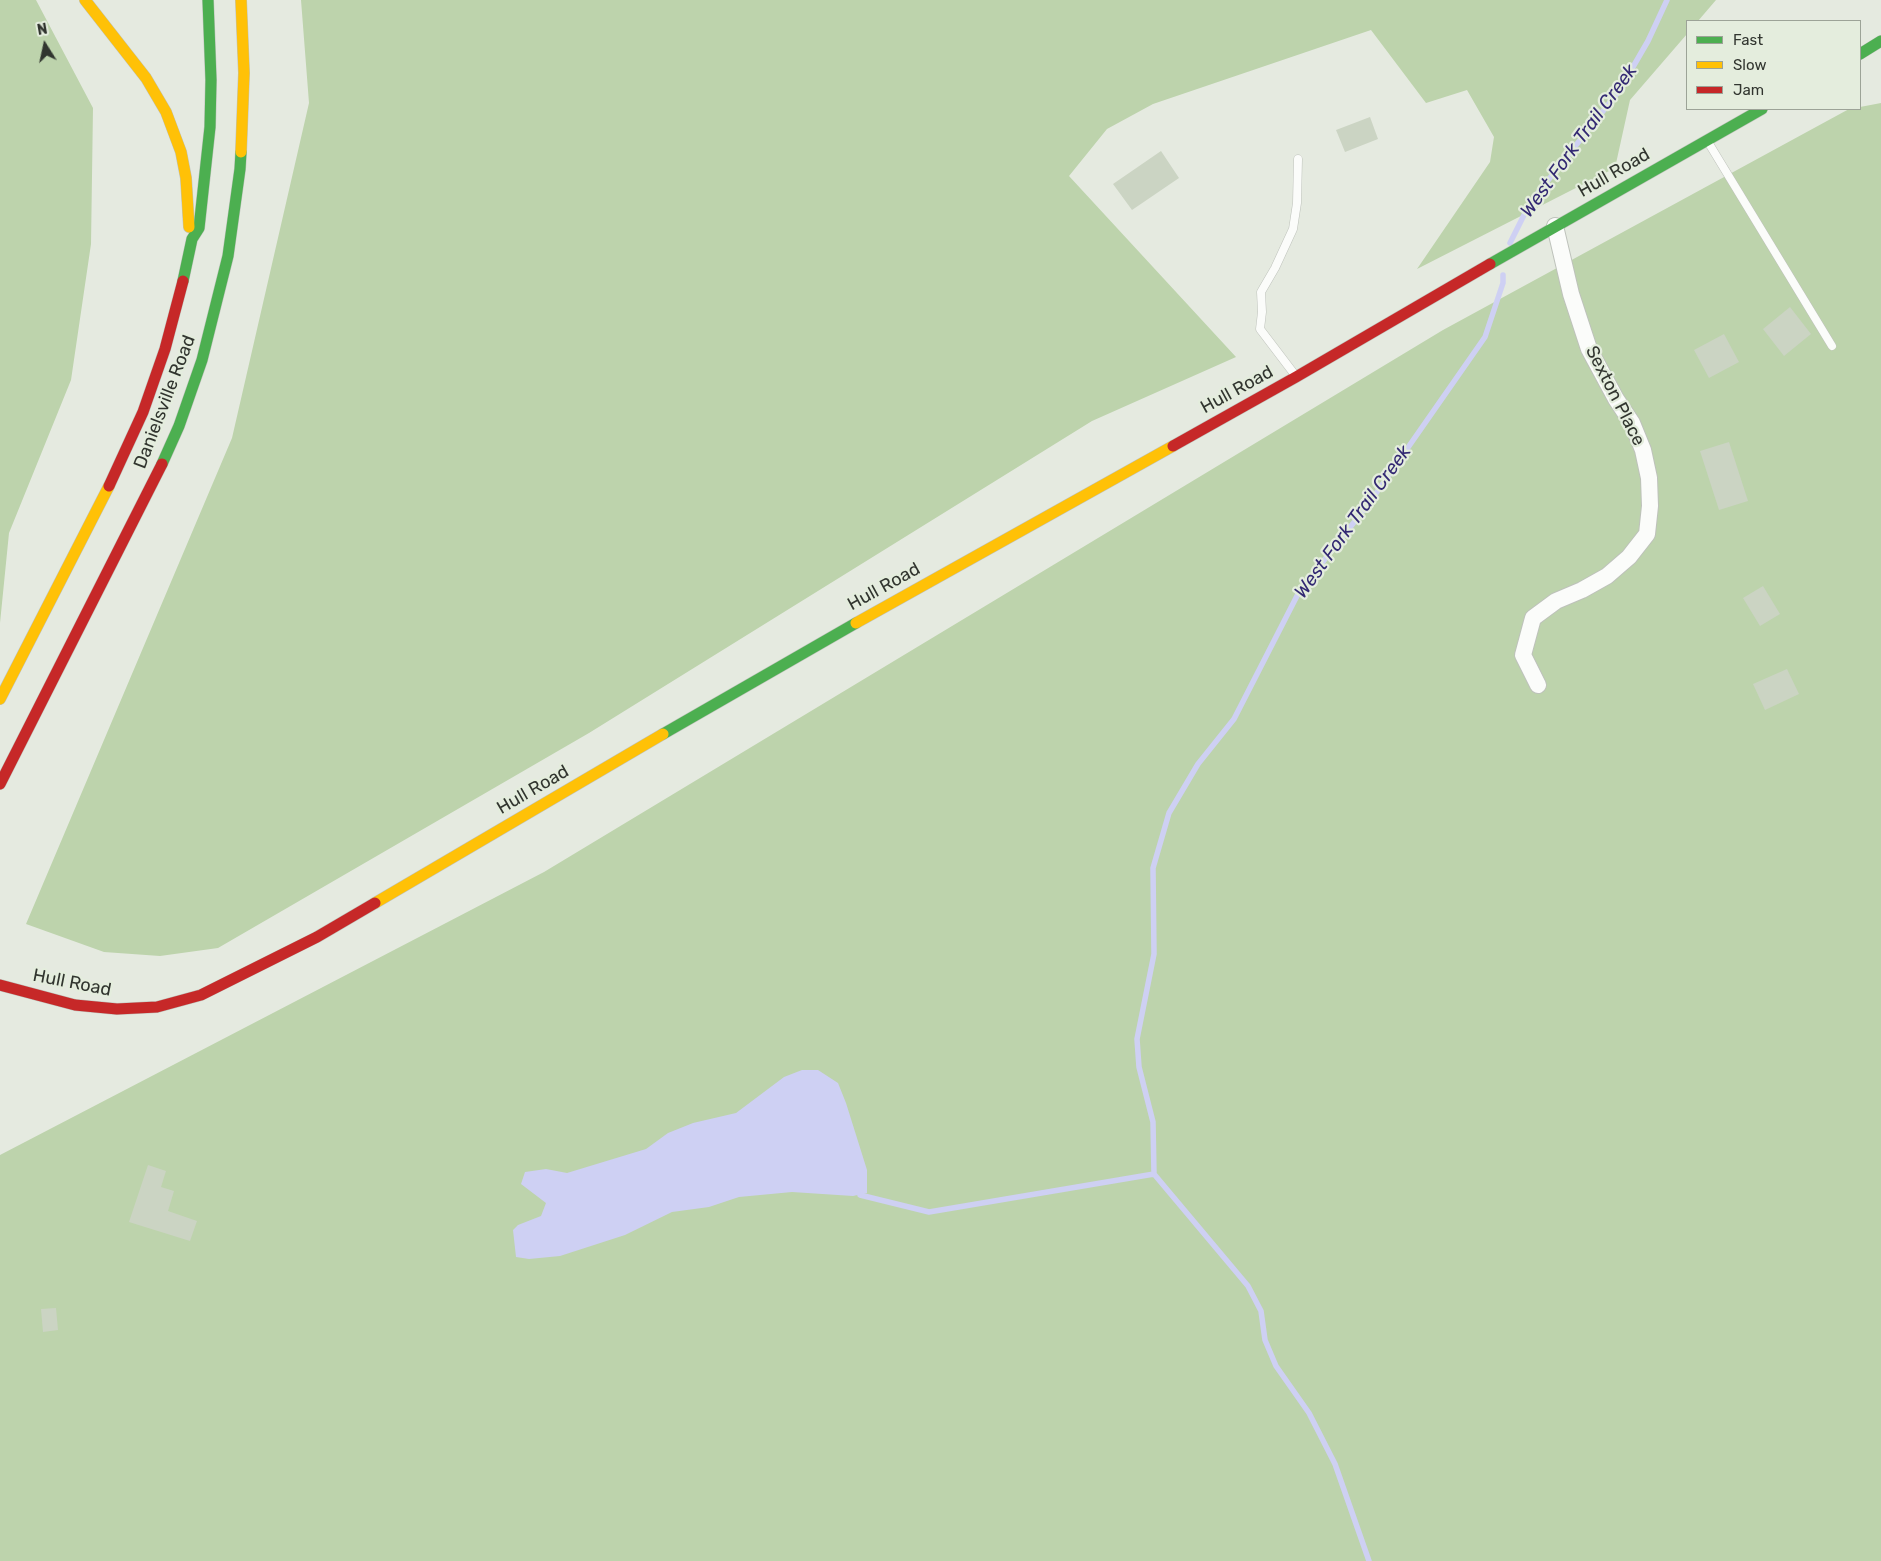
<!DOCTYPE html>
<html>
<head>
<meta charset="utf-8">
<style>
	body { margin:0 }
	#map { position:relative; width:1881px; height:1561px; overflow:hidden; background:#e5eae0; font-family:Rubik,sans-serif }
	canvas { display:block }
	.legend { position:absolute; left:1686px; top:20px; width:175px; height:90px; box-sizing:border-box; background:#e4eddd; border:1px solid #9ca397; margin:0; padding:6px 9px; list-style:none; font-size:15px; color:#31352f }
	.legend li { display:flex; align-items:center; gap:10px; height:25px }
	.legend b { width:25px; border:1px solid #9ca397 }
	.north { position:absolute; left:20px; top:20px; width:50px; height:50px; -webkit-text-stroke:4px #e4eddd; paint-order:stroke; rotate:350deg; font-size:14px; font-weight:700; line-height:20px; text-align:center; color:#31352f }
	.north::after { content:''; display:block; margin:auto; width:18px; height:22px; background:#31352f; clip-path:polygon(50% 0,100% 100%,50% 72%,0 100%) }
</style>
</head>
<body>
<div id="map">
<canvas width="1881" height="1561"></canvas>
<ul class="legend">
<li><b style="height:6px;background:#4caf50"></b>Fast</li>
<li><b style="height:6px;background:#ffc107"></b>Slow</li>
<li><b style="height:6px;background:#c62828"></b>Jam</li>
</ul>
<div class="north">N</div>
</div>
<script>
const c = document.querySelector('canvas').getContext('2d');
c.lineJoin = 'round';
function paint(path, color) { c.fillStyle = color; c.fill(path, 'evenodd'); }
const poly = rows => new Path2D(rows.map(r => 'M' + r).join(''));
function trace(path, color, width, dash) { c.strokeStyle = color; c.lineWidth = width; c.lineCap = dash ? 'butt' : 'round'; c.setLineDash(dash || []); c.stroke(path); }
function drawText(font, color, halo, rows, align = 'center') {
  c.font = font + ' Rubik,sans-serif'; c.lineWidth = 4.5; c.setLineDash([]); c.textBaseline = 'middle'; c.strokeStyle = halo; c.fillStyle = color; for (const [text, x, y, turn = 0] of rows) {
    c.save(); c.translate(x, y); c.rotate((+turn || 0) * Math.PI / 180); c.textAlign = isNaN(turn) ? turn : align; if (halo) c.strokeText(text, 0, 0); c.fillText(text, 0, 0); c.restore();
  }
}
const forest = poly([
	[0,0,36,0,93,108,91,244,71,380,9,533,0,623],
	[301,0,1716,0,1698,21,1687,21,1687,34,1630,100,1615,168,1417,269,1490,162,1494,137,1467,90,1426,103,1371,30,1153,104,1107,129,1069,176,1236,357,1092,421,589,733,218,948,160,956,104,952,26,924,232,438,309,103],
	[1881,103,1881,1561,0,1561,0,1155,544,872,1443,330,1849,109,1860,109,1860,107]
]);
const water = poly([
	[802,1070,818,1070,838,1083,846,1103,867,1170,867,1193,853,1196,792,1192,739,1197,709,1207,672,1212,625,1235,560,1256,529,1259,516,1257,513,1230,518,1225,541,1216,546,1203,521,1184,525,1172,546,1169,567,1173,646,1149,668,1133,693,1123,736,1113,784,1077]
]);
const stream = poly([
	[1510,243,1530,203,1619,91,1648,41,1667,0],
	[860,1195,929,1212,1154,1174],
	[1369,1561,1335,1464,1309,1413,1276,1366,1265,1340,1261,1311,1248,1286,1154,1174,1153,1122,1139,1067,1137,1039,1154,954,1153,868,1169,813,1198,764,1234,719,1299,592,1370,502,1485,337,1503,283,1503,275]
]);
const building = poly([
	[1370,117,1378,139,1345,152,1336,130],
	[1161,151,1179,178,1132,210,1113,184],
	[1790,307,1811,334,1784,356,1763,329],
	[1724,334,1739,362,1709,378,1694,350],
	[1729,442,1748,501,1719,510,1700,451],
	[1763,586,1780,614,1760,626,1743,598],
	[1787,669,1799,694,1765,710,1753,684],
	[148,1165,166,1171,161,1187,174,1191,168,1211,197,1221,190,1241,129,1222],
	[56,1308,58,1330,43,1332,41,1309]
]);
const lane = poly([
	[1708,142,1832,346],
	[1295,375,1260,329,1262,312,1261,292,1275,268,1293,229,1297,203,1298,159]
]);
const street = poly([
	[1538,685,1523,655,1533,618,1556,601,1582,590,1607,576,1629,557,1647,534,1650,506,1649,478,1643,450,1632,423,1616,399,1589,349,1571,294,1555,226]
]);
const fast = poly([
	[1860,54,1881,41],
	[1490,264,1762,109],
	[183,281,192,239,199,228,210,127,211,80,208,0],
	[162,464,179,426,202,360,228,256,240,169,241,152],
	[663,734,856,623]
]);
const slow = poly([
	[85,0,146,78,166,112,181,152,186,178,189,227],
	[241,152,244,73,241,0],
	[856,623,1173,446],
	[0,699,109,486],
	[375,903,663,734]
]);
const jam = poly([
	[1173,446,1296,377,1490,264],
	[109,486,143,412,165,349,183,281],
	[0,784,162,464],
	[0,985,75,1005,117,1009,157,1007,201,995,317,937,375,903]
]);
const streetNames = [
	["Hull Road",1614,173,-30],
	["Hull Road",1237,390,-29],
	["Sexton Place",1615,396,63],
	["Danielsville Road",165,402,-69],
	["Hull Road",884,587,-29],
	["Hull Road",533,790,-30],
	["Hull Road",72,983,11]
];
const waterNames = [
	["West Fork Trail Creek",1579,141,-54],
	["West Fork Trail Creek",1353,522,-54]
];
paint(forest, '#bdd3ac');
paint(water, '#ced0f3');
trace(stream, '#ced0f3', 5.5);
paint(building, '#cbd4c3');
trace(lane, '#bec2bb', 9);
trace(street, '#bec2bb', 18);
trace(fast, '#bec2bb', 12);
trace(slow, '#bec2bb', 12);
trace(jam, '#bec2bb', 12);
trace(lane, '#fbfcfa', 8);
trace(street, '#fbfcfa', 16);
trace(fast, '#4caf50', 11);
trace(slow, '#ffc107', 11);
trace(jam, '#c62828', 11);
drawText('18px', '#31352f', '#e4eddd', streetNames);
drawText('italic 19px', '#332973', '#e4eddd', waterNames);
</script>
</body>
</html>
